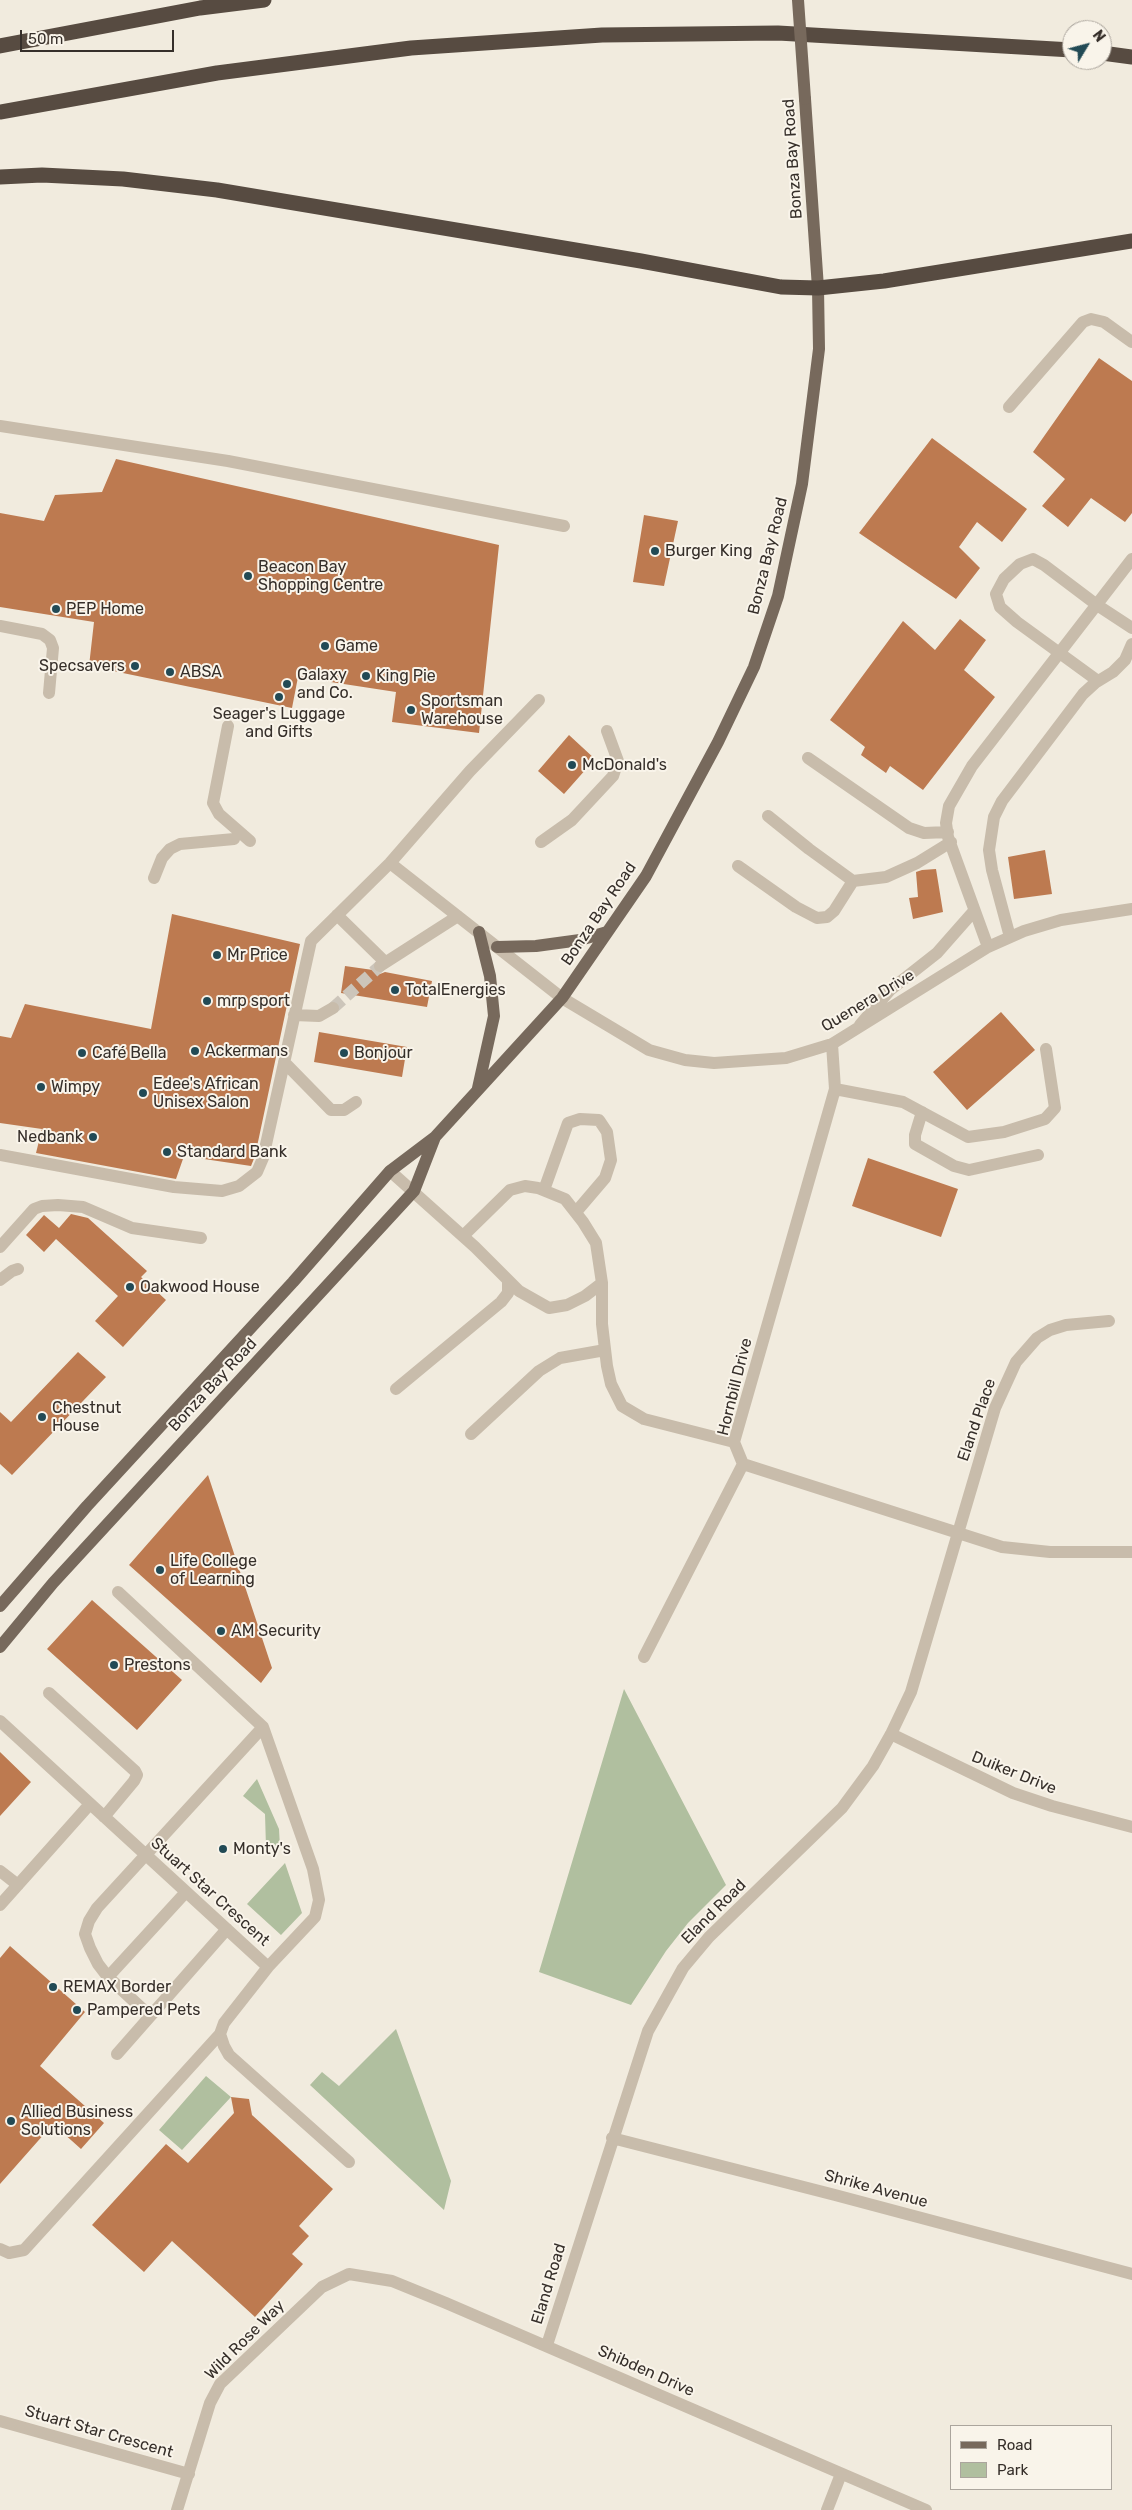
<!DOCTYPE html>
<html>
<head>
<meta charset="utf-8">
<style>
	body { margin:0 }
	#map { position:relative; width:1132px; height:2510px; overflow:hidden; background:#f1ebde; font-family:Rubik,sans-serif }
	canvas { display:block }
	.legend { position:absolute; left:950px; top:2425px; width:162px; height:65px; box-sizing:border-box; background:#f9f4ea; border:1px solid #aba59d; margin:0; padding:6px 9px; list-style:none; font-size:15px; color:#362f2a }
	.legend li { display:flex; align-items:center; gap:10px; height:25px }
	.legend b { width:25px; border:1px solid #aba59d }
	.north { position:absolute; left:1062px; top:20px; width:50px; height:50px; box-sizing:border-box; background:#f9f4ea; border:1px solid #aba59d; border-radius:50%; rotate:53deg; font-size:14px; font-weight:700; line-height:20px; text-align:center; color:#362f2a }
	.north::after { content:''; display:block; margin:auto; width:18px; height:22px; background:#224a55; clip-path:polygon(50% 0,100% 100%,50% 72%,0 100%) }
	.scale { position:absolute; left:20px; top:30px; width:154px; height:22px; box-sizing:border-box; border:2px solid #362f2a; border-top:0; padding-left:6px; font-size:15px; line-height:18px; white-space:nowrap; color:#362f2a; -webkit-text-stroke:4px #f9f4ea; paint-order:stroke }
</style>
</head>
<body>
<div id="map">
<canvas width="1132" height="2510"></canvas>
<ul class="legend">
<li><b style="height:6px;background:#77695c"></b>Road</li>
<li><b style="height:14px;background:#b0bf9f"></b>Park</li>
</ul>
<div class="north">N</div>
<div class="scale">50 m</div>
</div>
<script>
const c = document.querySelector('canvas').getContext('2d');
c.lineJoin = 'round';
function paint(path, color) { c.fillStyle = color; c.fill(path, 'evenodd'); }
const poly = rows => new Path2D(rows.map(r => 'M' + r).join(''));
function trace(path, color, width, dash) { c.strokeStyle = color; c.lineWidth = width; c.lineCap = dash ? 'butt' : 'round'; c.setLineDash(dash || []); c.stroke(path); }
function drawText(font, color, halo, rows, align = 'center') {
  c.font = font + ' Rubik,sans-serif'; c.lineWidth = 4; c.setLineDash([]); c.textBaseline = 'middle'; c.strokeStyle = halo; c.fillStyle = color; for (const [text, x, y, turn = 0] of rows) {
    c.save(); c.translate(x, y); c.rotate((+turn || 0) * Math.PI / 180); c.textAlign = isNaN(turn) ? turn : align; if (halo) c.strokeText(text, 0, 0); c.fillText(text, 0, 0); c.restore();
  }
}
const green = poly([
	[624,1689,726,1885,688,1923,666,1951,631,2005,539,1972],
	[257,1779,279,1829,280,1847,266,1847,265,1814,243,1796],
	[285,1863,302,1913,281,1935,247,1904],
	[396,2029,451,2181,444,2210,310,2085,322,2072,339,2086],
	[206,2076,231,2097,182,2150,159,2130]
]);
const building = poly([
	[1099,358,1132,381,1132,513,1125,522,1091,498,1068,527,1042,506,1065,479,1033,452],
	[932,438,1027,509,1002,542,977,522,959,547,980,568,956,599,859,533],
	[116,459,499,545,479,733,392,722,396,692,298,677,292,708,89,666,94,622,0,607,0,513,44,521,55,495,102,492],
	[644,515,678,521,664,586,633,582],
	[960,619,986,640,964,670,995,697,923,790,890,766,886,773,861,755,865,747,830,720,903,621,935,650],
	[569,735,595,759,564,794,538,771],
	[1045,850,1052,894,1014,899,1008,857],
	[936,869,943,912,913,919,909,898,918,897,916,872,922,870],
	[172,914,300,944,255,1156,251,1166,184,1156,176,1179,36,1153,42,1129,0,1123,0,1036,11,1038,25,1004,151,1029],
	[345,966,373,970,380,974,385,972,432,981,427,1007,341,993],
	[1001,1012,1035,1050,967,1110,933,1072],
	[319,1032,407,1047,402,1077,314,1062],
	[868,1158,958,1189,941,1237,852,1206],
	[71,1214,88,1218,147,1271,141,1277,166,1300,123,1347,95,1321,118,1296,56,1239,44,1252,26,1235,44,1215,59,1228],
	[78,1352,106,1377,12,1475,0,1464,0,1412,11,1422],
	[208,1475,272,1668,261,1683,129,1565],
	[92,1600,182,1680,137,1730,47,1649],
	[0,1752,31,1782,0,1816],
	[10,1946,85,2012,40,2066,104,2123,81,2149,53,2124,0,2184,0,1958],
	[231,2097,249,2099,252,2115,333,2189,299,2226,309,2236,292,2254,303,2264,255,2317,172,2241,144,2272,92,2225,166,2144,188,2163,234,2113]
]);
const minorTunnel = poly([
	[333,1008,380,966]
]);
const minor = poly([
	[1009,407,1083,322,1091,319,1104,322,1132,342],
	[0,426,228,461,564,526],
	[0,626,42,634,50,640,53,648,49,693],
	[1098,681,1017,622,1000,607,996,594,1004,579,1020,564,1033,559,1044,565,1097,605,1132,628],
	[228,726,213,803,219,814,250,841],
	[808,758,909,828,924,833,948,832],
	[768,816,809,849,853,881,886,877,917,863,951,842],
	[541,842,572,820,613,776,618,761,607,731],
	[390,863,562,998,649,1050,685,1060,714,1063,786,1058,832,1044,988,947,1024,931,1061,920,1132,909],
	[738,866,796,907,817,918,827,917,834,911,853,881],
	[154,878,162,858,170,849,180,844,234,839],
	[337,915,385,962],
	[1010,937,992,870,989,850,994,817,1002,801,1083,694,1095,683,1113,672,1125,660,1132,644],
	[988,947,948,837,946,823,949,806,972,766,1132,559],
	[380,966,458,916],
	[294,1015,319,1016,333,1008],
	[860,1025,890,990,937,953,974,911],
	[832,1044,835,1089,734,1442,743,1464,1002,1547,1050,1552,1132,1552],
	[284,1062,331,1110,344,1110,356,1102],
	[835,1089,903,1102,968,1137,1004,1132,1045,1119,1055,1108,1046,1049],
	[922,1112,915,1135,915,1144,954,1166,969,1170,1038,1155],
	[0,1155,174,1187,222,1191,239,1186,257,1172,263,1158,311,941,390,863,470,771,539,700],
	[390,1171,475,1247,519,1291,549,1308,567,1305,585,1296,602,1283],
	[544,1190,568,1123,580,1119,599,1120,607,1132,611,1160,605,1178,576,1212],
	[463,1236,510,1190,525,1186,538,1188,565,1199,583,1222,596,1243,602,1283,602,1324,607,1366,611,1384,622,1406,644,1419,734,1442],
	[0,1247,34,1209,42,1206,58,1205,83,1207,132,1228,201,1238],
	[0,1280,12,1271,18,1269],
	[396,1389,501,1302,508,1293,508,1280],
	[471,1434,539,1371,560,1358,605,1350],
	[118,1592,263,1727],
	[644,1657,743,1464],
	[49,1693,135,1771,137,1775,134,1781,104,1817],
	[0,1721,268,1967,224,2023,220,2034,224,2046,229,2055,349,2162],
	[891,1734,1013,1793,1052,1806,1132,1827],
	[0,1871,18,1885],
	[0,1905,90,1804],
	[108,1977,98,1964,90,1948,85,1934,89,1921,97,1908,263,1727,313,1869,319,1900,315,1917,268,1967],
	[150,2016,108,1977,186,1892],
	[117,2054,227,1929],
	[612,2138,835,2195,1132,2274],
	[0,2249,9,2253,24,2250,220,2034],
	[547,2345,648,2031,683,1968,709,1937,842,1808,873,1766,891,1734,911,1692,995,1408,1016,1362,1037,1338,1050,1330,1066,1325,1109,1321],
	[0,2421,189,2474],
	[177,2510,210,2403,220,2384,322,2287,349,2274,392,2281,446,2303,926,2510],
	[827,2510,841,2474]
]);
const major = poly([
	[497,947,536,946,580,940,607,932],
	[478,1088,494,1016,490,976,479,932],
	[0,1606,87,1506,293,1282,390,1171,435,1137,562,998,646,876,718,742,754,667,778,596,802,484,819,349,818,288,805,99],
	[0,1647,53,1583,414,1191,435,1137]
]);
const highway = poly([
	[0,46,200,8,264,0],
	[1102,53,1132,57],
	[0,112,217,73,411,48,602,35,778,33,1072,50],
	[0,177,42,175,123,179,217,190,641,261,781,287,818,288,884,281,1132,241]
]);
const majorBridge = poly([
	[798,0,805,99]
]);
const markers = [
	[655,551,5,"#224a55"],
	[248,576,5,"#224a55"],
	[56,609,5,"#224a55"],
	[325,646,5,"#224a55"],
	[135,666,5,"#224a55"],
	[170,672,5,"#224a55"],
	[366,676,5,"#224a55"],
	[287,684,5,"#224a55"],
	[279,697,5,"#224a55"],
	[411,710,5,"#224a55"],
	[572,765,5,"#224a55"],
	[217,955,5,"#224a55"],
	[395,990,5,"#224a55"],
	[207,1001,5,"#224a55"],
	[195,1051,5,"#224a55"],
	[82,1053,5,"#224a55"],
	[344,1053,5,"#224a55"],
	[41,1087,5,"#224a55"],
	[143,1093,5,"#224a55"],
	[93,1137,5,"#224a55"],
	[167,1152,5,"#224a55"],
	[130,1287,5,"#224a55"],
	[42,1417,5,"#224a55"],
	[160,1570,5,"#224a55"],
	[221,1631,5,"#224a55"],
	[114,1665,5,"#224a55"],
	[223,1849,5,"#224a55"],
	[53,1987,5,"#224a55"],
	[77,2010,5,"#224a55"],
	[11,2121,5,"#224a55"]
];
const streetNames = [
	["Bonza Bay Road",793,159,-94],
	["Bonza Bay Road",768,556,-76],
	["Bonza Bay Road",599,914,-56],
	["Quenera Drive",868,1001,-31],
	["Bonza Bay Road",213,1385,-47],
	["Hornbill Drive",735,1387,-76],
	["Eland Place",977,1420,-71],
	["Duiker Drive",1014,1773,22],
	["Stuart Star Crescent",210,1892,42],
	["Eland Road",714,1912,-45],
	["Shrike Avenue",876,2189,15],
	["Eland Road",549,2284,-73],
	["Wild Rose Way",245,2340,-45],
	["Shibden Drive",646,2371,24],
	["Stuart Star Crescent",99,2432,16]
];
const poiNames = [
	["Burger King",665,551],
	["Beacon Bay",258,567],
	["Shopping Centre",258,585],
	["PEP Home",66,609],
	["Game",335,646],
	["Specsavers",125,666,"right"],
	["ABSA",180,672],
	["Galaxy",297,675],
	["and Co.",297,693],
	["King Pie",376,676],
	["Sportsman",421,701],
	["Warehouse",421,719],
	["Seager's Luggage",279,714,"center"],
	["and Gifts",279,732,"center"],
	["McDonald's",582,765],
	["Mr Price",227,955],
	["TotalEnergies",405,990],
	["mrp sport",217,1001],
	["Ackermans",205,1051],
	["Café Bella",92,1053],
	["Bonjour",354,1053],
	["Edee's African",153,1084],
	["Unisex Salon",153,1102],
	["Wimpy",51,1087],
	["Nedbank",83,1137,"right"],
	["Standard Bank",177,1152],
	["Oakwood House",140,1287],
	["Chestnut",52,1408],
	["House",52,1426],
	["Life College",170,1561],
	["of Learning",170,1579],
	["AM Security",231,1631],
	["Prestons",124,1665],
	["Monty's",233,1849],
	["REMAX Border",63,1987],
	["Pampered Pets",87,2010],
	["Allied Business",21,2112],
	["Solutions",21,2130]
];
paint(green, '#b0bf9f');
paint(building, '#bd7a50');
trace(minorTunnel, '#ccc5ba', 12, [12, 6]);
trace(minor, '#c8bcab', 12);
trace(major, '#77695c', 12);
trace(highway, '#574b41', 15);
trace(majorBridge, '#77695c', 12);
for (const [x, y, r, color] of markers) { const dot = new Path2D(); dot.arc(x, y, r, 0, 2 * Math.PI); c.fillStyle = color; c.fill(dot); trace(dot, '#f9f4ea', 2); }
drawText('16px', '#362f2a', '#f9f4ea', streetNames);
drawText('16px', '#362f2a', '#f9f4ea', poiNames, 'left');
</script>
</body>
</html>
